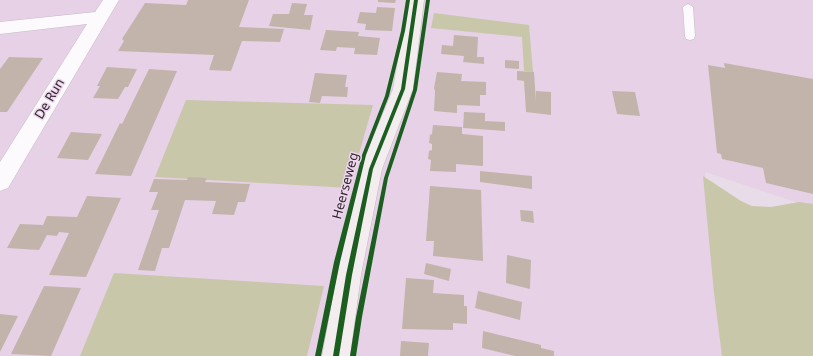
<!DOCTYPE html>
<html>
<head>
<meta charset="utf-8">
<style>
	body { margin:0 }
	canvas { display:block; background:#e8dce8 }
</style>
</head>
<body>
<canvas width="813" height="356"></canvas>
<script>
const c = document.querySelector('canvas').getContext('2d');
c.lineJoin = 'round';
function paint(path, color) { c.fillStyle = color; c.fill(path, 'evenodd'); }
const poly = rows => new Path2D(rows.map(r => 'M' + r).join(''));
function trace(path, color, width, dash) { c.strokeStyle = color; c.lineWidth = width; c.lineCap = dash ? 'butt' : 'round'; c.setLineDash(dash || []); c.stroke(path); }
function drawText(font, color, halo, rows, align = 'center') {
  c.font = font + ' "Noto Sans",sans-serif'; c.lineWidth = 3; c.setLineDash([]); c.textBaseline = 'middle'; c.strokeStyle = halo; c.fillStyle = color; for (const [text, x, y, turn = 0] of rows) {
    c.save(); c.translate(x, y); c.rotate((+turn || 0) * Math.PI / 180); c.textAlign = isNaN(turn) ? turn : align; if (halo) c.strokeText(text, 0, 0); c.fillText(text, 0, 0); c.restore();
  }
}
const built = poly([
	[0,0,813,0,813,208,705,172,734,356,0,356]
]);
const green = poly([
	[434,13,529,25,533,72,524,71,522,37,431,28],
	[186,100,373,105,349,188,155,177],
	[703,176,741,201,752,206,771,207,799,202,813,204,813,356,722,356,714,293],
	[114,273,324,286,307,356,80,356]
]);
const building = poly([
	[188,0,249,0,239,27,284,29,280,42,242,41,231,71,209,70,214,55,118,51,124,41,122,39,145,3,186,5],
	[378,0,396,0,395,3,378,2],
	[292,3,307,4,304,15,313,15,310,30,269,26,273,14,289,14],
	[377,7,395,8,392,31,365,30,366,24,357,23,360,12,376,13],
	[326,30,359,32,358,36,380,38,377,55,354,54,355,48,337,47,336,51,320,50],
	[454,35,478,37,477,57,484,57,484,64,463,62,464,56,441,54,442,45,453,46],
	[9,57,43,58,7,112,0,112,0,69],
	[505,60,519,61,519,69,505,68],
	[724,63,813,79,813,194,766,183,763,168,722,159,721,154,717,153,708,65,725,68],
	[107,67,137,69,128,87,125,87,118,99,93,98,100,86,97,86],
	[149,69,177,71,131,176,95,174,120,123,122,124],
	[517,71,534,72,536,102,536,91,551,92,551,115,526,112,524,81,517,80],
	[437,72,462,74,461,81,486,82,486,95,480,95,480,106,457,105,457,113,434,111,435,91,434,88],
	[315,73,347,75,345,87,348,87,347,97,322,96,320,103,309,102],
	[612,91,635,92,640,116,617,114],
	[464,112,485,113,485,121,505,122,505,131,463,128],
	[433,125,462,127,462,134,483,136,483,166,456,164,456,172,430,171,431,160,428,159,429,151,432,150,432,144,429,143,430,135,432,134],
	[71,132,102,134,88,160,57,158],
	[480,171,532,176,532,189,480,182],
	[188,177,207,178,205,182,250,184,245,202,238,202,234,215,212,214,216,201,185,200,169,248,162,248,155,271,138,270,159,210,151,210,158,192,149,192,154,179,187,180],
	[430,186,481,190,483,261,433,256,434,241,426,241],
	[87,196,121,198,86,277,49,275,69,233,59,232,57,236,47,235,39,250,7,248,20,224,43,225,47,216,77,217],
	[520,210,533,211,534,223,521,221],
	[507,255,531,260,530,289,506,283],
	[426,263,451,269,449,281,424,274],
	[406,278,434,280,433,293,464,295,464,306,467,306,467,324,453,323,453,330,402,329],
	[44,286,81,288,51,356,11,354],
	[478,291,522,302,520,320,475,308],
	[0,314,18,316,0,352],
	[483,331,541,345,541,348,554,351,554,356,515,356,482,348],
	[401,341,429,343,428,356,400,356]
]);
const lane = poly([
	[688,4,693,7,695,36,694,39,690,40,686,39,685,36,683,7,688,4]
]);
const street = poly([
	[103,0,119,0,8,188,0,191,0,162,87,24,0,34,0,22,95,12,103,0]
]);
const secondary = poly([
	[408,0,424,0,413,89,382,169,361,275,350,356,322,356,337,275,360,169,393,89,408,0]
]);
const cycleway = poly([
	[406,0,410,0,405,31,389,96,366,155,340,262,321,356,315,356,334,262,362,155,385,96,401,31,406,0],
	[414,0,418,0,405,89,373,169,352,275,339,356,333,356,346,275,369,169,401,89,414,0],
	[426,0,430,0,417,90,388,178,362,317,356,356,350,356,356,317,384,178,413,90,426,0]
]);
const streetNames = [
	["De Run",50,99,-59],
	["Heerseweg",346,186,-75]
];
paint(built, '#e7d1e6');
paint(green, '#c9c7aa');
paint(building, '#c2b4ab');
trace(lane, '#c4bac4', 1);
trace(street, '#c4bac4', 1);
trace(secondary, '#c4bac4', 1);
paint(lane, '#fcfafc');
paint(street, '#fcfafc');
paint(secondary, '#f3edef');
paint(cycleway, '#1b5e20');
drawText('13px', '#2e252d', '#eed6ed', streetNames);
</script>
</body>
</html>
